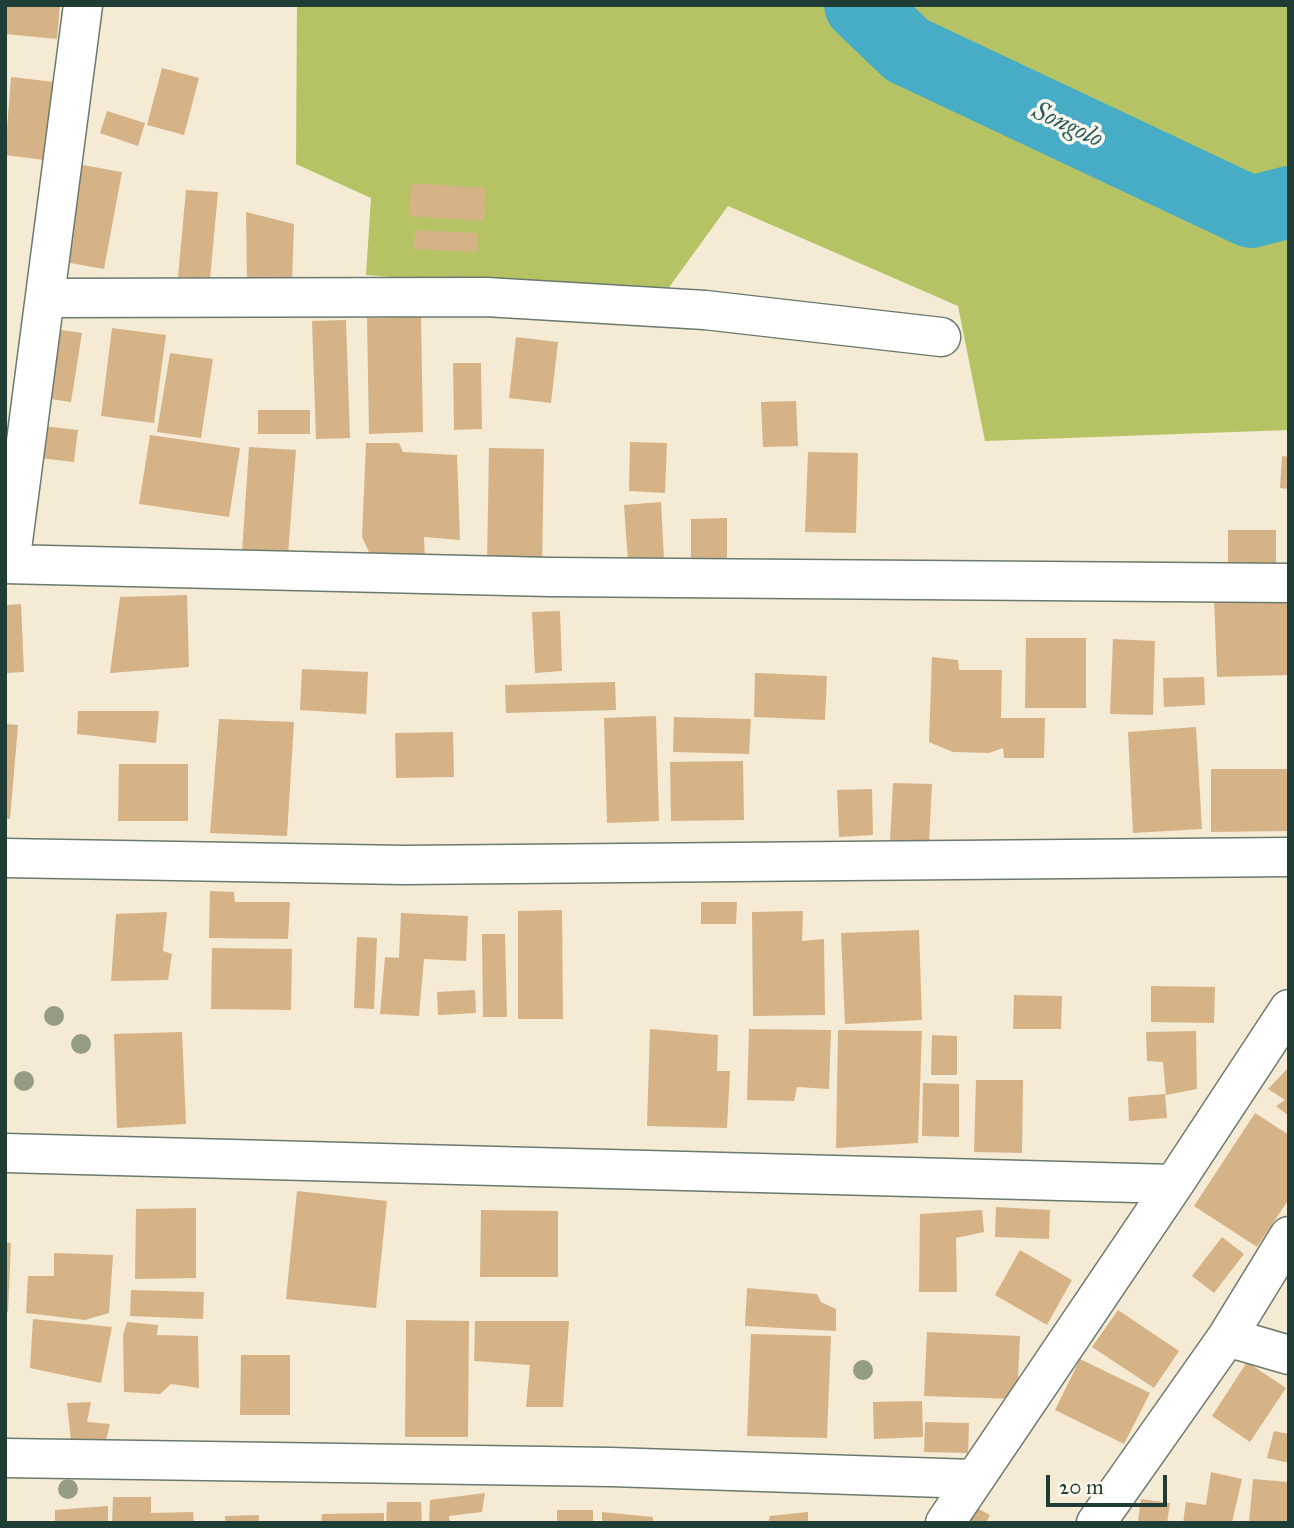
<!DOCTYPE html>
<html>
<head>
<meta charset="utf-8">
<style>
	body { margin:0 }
	#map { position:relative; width:1294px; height:1528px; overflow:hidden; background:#f5ead4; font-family:"IM FELL Great Primer",serif }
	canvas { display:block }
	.frame { position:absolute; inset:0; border:7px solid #1f3d34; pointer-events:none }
	.scale { position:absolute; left:1046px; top:1475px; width:121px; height:32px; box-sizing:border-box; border:4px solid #1f3d34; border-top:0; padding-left:9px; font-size:21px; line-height:24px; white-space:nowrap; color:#1f3d34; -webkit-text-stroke:5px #fbf7ec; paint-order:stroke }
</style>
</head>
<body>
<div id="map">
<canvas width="1294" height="1528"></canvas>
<div class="frame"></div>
<div class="scale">20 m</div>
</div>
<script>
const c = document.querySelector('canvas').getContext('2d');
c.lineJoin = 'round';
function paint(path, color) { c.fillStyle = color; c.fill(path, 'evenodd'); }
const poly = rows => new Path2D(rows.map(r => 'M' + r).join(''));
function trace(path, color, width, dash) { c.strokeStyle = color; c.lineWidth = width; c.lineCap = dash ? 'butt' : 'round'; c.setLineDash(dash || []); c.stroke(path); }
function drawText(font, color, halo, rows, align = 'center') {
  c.font = font + ' "IM FELL Great Primer",serif'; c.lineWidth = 7; c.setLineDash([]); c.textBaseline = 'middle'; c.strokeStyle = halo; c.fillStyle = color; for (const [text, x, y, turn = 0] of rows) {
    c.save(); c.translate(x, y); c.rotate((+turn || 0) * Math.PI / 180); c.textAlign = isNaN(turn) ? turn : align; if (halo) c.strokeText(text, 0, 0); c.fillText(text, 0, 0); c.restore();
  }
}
const green = poly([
	[297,5,1289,5,1289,430,985,441,958,306,728,206,662,297,366,275,371,198,296,164]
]);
const river = poly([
	[860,5,907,50,1251,212,1289,202]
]);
const building = poly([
	[5,5,60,5,57,39,5,34],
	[162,68,199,78,184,135,147,125],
	[11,77,54,82,44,160,5,155],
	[107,111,145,123,138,146,100,133],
	[71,163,122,172,104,269,53,260],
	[411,183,486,188,484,221,409,216],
	[186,190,218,192,210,279,178,277],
	[246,212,294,224,292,282,247,281],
	[415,230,478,233,477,252,414,249],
	[421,317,423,432,369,434,367,318],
	[346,320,350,438,316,439,312,321],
	[112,328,166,335,154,423,101,416],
	[55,329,82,333,71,402,44,398],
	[516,337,558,342,551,403,509,398],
	[170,353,213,359,201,438,157,432],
	[453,363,481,363,482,429,454,430],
	[796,401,798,446,763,447,761,402],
	[258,410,310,410,310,434,258,434],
	[43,426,78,430,74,462,39,458],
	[150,435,240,448,229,517,139,504],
	[630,442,667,443,665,493,629,491],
	[366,443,399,443,403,452,457,455,460,540,424,537,425,560,374,563,362,537],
	[249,447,296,450,288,555,242,552],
	[489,448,544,449,542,564,487,563],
	[808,452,858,453,856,533,805,532],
	[1282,456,1289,457,1289,489,1280,488],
	[661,502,664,559,628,562,624,505],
	[727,518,727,566,691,566,691,519],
	[1228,530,1276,530,1276,577,1228,578],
	[1287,594,1289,675,1217,677,1214,597],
	[187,595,189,667,110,673,120,597],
	[21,604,24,672,5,673,5,605],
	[560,611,562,671,535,673,532,612],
	[1026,638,1086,638,1086,708,1025,708],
	[1113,639,1155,641,1153,715,1110,714],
	[932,657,958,660,959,670,1002,670,1001,718,1045,718,1044,758,1004,758,1003,748,989,753,953,752,929,742],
	[302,669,368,672,366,714,300,710],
	[755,673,827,676,825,720,754,717],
	[1204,677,1205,705,1164,707,1163,678],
	[615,682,616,710,506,713,505,685],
	[78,711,159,711,156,743,77,734],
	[656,716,659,821,607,823,604,718],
	[674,717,751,719,749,754,673,752],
	[219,719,294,722,287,836,210,833],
	[5,724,18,725,10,819,5,818],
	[1196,727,1202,829,1133,833,1128,732],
	[453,732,454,777,396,778,395,733],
	[743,761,744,820,671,821,670,762],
	[119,764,188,764,188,821,118,821],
	[1211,769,1288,769,1288,831,1211,832],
	[893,783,932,784,929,843,890,841],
	[872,789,873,835,839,837,837,790],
	[210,891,234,892,235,902,290,902,288,939,209,938],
	[701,902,737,902,736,924,701,924],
	[562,910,563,1019,518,1019,518,911],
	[803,911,802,941,824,939,825,1015,753,1016,752,912],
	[167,912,163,951,172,954,168,980,111,981,116,914],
	[401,913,468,916,466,961,424,959,419,1016,380,1014,385,957,399,958],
	[919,930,922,1020,845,1024,841,933],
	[482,934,505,934,507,1017,483,1017],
	[357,937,377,938,374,1009,354,1008],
	[212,948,292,949,291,1010,211,1009],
	[1151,986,1215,987,1214,1023,1151,1022],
	[475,990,476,1013,438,1015,437,992],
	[1014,995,1062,996,1061,1029,1013,1029],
	[650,1029,718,1035,717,1071,730,1071,727,1128,647,1126],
	[749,1029,831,1030,829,1089,797,1087,794,1101,747,1100],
	[838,1030,922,1031,918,1143,836,1148],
	[1196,1031,1197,1089,1166,1095,1163,1062,1147,1061,1146,1032],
	[182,1032,186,1124,117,1128,114,1034],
	[932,1035,957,1036,957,1075,931,1075],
	[1289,1067,1289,1116,1276,1106,1285,1100,1268,1089],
	[976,1080,1023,1080,1022,1153,974,1152],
	[923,1083,959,1084,959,1137,922,1136],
	[1165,1094,1167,1118,1129,1121,1128,1097],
	[1255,1113,1289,1135,1289,1199,1257,1247,1194,1206],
	[297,1191,387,1201,376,1308,286,1299],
	[996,1207,1050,1210,1049,1239,995,1237],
	[196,1208,196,1278,135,1279,136,1209],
	[481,1210,558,1211,558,1277,480,1277],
	[982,1210,984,1232,956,1238,957,1292,919,1292,920,1214],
	[1222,1237,1244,1254,1214,1293,1192,1276],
	[5,1242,11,1243,8,1312,5,1312],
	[1020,1250,1072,1280,1047,1325,995,1295],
	[54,1253,113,1255,109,1313,85,1320,26,1313,28,1276,54,1276],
	[747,1288,817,1294,821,1302,836,1309,836,1331,745,1326],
	[131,1290,204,1292,203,1319,130,1316],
	[1118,1310,1179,1351,1154,1388,1092,1347],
	[33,1319,112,1327,101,1383,30,1368],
	[406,1320,469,1321,468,1437,405,1437],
	[475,1321,569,1321,563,1407,526,1407,530,1365,474,1361],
	[127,1322,158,1325,157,1335,198,1336,199,1388,171,1384,160,1394,124,1392,123,1335],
	[927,1332,1020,1336,1017,1399,924,1396],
	[751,1334,831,1336,827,1438,747,1436],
	[241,1355,290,1355,290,1415,240,1415],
	[1080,1359,1150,1393,1124,1444,1055,1410],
	[1247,1362,1286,1388,1250,1442,1212,1416],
	[922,1401,923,1437,874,1439,873,1402],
	[91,1402,87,1422,110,1424,106,1440,71,1441,67,1403],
	[925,1422,969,1423,968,1453,924,1452],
	[1274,1431,1289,1434,1289,1463,1267,1458],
	[1211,1472,1242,1479,1232,1523,1183,1523,1186,1502,1206,1505],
	[1253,1479,1289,1482,1289,1523,1249,1522],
	[485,1493,482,1512,449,1516,450,1523,429,1523,430,1500],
	[113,1497,151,1497,151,1513,193,1512,194,1523,112,1523],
	[1141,1499,1170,1503,1167,1523,1138,1521],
	[962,1500,990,1515,986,1523,949,1523],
	[387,1502,421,1502,422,1523,386,1523],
	[108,1506,108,1523,55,1523,55,1510],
	[557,1510,593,1510,593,1523,557,1523],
	[602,1512,653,1517,653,1523,602,1523],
	[808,1512,808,1523,768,1523,770,1516],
	[384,1513,384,1523,321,1523,322,1514],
	[259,1515,259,1523,225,1523,225,1516]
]);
const minor = poly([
	[45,298,486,297,705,310,941,337],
	[5,564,550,577,1289,583],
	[10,564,83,5],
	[5,858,403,865,1289,857],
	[5,1153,1174,1184],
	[1227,1337,1289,1355],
	[5,1458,611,1467,973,1479],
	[945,1523,1174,1184,1289,1009],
	[1096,1523,1227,1337,1289,1236]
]);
const trees = [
	[54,1016],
	[81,1044],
	[24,1081],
	[863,1370],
	[68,1489]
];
const waterNames = [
	["Songolo",1067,126,25]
];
paint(green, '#b5c365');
trace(river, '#47acc6', 72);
paint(building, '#d6b386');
trace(minor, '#6a7a6c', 41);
trace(minor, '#fff', 38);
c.fillStyle = '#949d83';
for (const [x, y] of trees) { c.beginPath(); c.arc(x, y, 10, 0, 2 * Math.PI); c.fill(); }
drawText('italic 26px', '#2b5e60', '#fbf7ec', waterNames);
</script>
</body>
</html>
